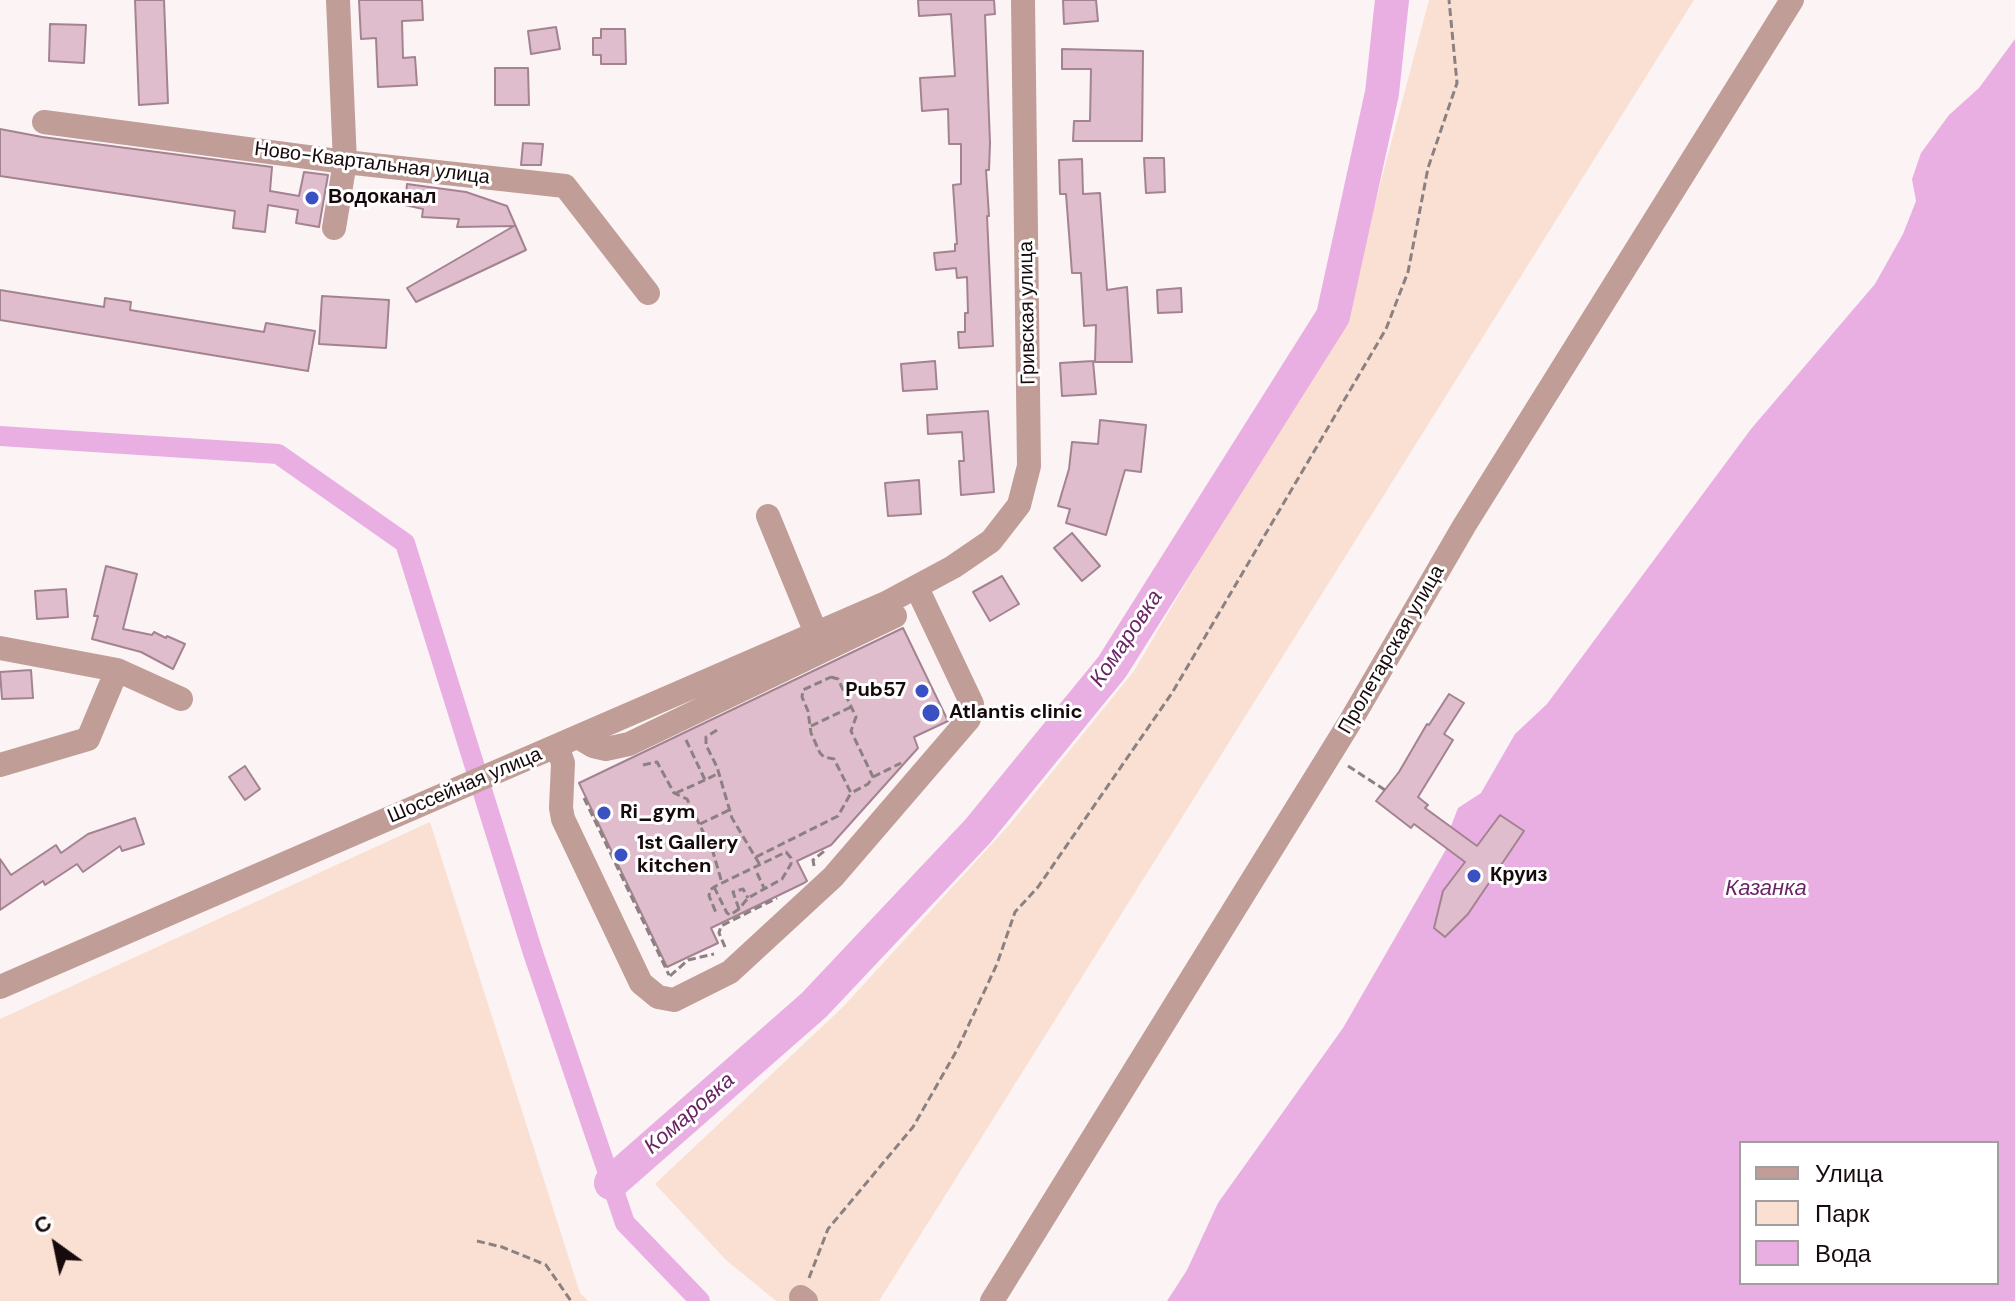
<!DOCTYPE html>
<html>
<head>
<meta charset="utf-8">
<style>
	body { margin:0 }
	#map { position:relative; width:2015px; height:1301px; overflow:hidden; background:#fbf3f4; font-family:"DM Sans",sans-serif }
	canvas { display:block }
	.legend { position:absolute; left:1739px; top:1141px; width:260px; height:144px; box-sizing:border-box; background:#fff; border:2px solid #a29d9e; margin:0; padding:10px 14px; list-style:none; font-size:24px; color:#170a0c }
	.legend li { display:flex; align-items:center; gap:16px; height:40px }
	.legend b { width:40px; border:2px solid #a29d9e }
	.north { position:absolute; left:16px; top:1205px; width:80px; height:80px; -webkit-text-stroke:6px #fff; paint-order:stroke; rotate:327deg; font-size:22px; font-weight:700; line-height:32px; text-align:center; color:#170a0c }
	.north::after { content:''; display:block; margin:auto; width:28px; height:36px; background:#170a0c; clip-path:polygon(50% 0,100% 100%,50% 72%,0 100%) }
</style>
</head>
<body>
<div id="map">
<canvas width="2015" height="1301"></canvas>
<ul class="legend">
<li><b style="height:10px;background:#c09d96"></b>Улица</li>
<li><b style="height:22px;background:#fae0d2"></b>Парк</li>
<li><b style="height:22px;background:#e9afe3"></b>Вода</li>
</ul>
<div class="north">С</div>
</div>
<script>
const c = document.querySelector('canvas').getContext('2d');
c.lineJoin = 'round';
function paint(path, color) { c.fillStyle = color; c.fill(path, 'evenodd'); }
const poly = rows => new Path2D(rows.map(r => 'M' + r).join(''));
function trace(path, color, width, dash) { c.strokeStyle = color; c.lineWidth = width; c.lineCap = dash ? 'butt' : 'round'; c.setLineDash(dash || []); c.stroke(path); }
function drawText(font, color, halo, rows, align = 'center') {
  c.font = font + ' "DM Sans",sans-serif'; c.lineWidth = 6; c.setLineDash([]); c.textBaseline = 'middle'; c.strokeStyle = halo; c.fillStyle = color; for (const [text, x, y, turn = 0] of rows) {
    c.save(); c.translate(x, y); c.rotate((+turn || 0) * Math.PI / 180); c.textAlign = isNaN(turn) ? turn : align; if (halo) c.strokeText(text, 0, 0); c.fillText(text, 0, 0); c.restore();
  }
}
const green = poly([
	[1429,0,1694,0,879,1301,776,1301,726,1260,655,1184,843,1007,1010,824,1134,671,1347,309],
	[430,822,580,1293,588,1301,0,1301,0,1019]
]);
const water = poly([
	[2015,39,2015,1301,1167,1301,1187,1270,1218,1203,1343,1028,1448,846,1448,834,1458,808,1481,793,1515,734,1547,704,1751,429,1875,284,1903,234,1916,201,1912,179,1921,153,1949,115,1979,88],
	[1500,815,1523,832,1468,914,1445,937,1434,928,1443,891],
	[1741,1143,1997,1143,1997,1283,1741,1283]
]);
const canal = poly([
	[0,436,278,454,405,543,533,953,625,1223,700,1301]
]);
const river = poly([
	[611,1183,814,1005,978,831,1112,667,1333,316,1382,93,1392,0]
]);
const building = poly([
	[135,0,164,0,168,103,139,105,135,0],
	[359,0,422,0,423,20,402,21,403,58,415,57,417,85,378,87,376,38,361,39,359,0],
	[918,0,994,0,995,14,985,15,990,143,989,170,986,170,989,216,987,216,993,346,959,348,958,332,965,332,965,313,968,313,967,277,957,278,956,268,936,270,934,253,955,251,955,244,957,244,953,185,961,184,961,144,949,144,948,109,922,111,920,78,955,76,951,14,919,16,918,0],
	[1063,0,1096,0,1098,21,1064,24,1063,0],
	[50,24,86,25,84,63,49,61,50,24],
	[556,27,560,49,531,54,528,31,556,27],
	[601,29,625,29,626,64,601,64,601,55,593,55,593,38,601,38,601,29],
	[1062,49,1143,51,1142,141,1073,141,1074,121,1090,121,1091,69,1062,69,1062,49],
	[495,68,528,68,529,105,495,105,495,68],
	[0,129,42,137,272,167,270,191,299,196,304,172,328,175,319,227,296,223,298,210,268,205,265,232,233,228,235,211,0,176,0,129],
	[523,143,543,144,541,165,521,165,523,143],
	[1144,158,1164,158,1165,192,1146,193,1144,158],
	[1082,159,1083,194,1100,193,1107,290,1127,287,1132,362,1095,362,1096,325,1084,326,1081,273,1072,273,1066,194,1060,194,1059,160,1082,159],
	[407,184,466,192,507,206,526,250,416,302,407,288,514,226,457,227,459,219,422,217,423,209,405,205,407,184],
	[1181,288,1182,312,1158,313,1157,290,1181,288],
	[0,290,104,307,105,298,131,302,130,310,264,332,266,323,315,331,308,371,0,320,0,290],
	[322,296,389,300,386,348,319,344,322,296],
	[935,361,937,389,903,391,901,364,935,361],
	[1093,361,1096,394,1062,396,1060,363,1093,361],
	[988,411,994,492,961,495,959,461,964,461,962,432,928,434,927,415,988,411],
	[1100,420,1146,425,1141,472,1125,470,1106,535,1066,523,1070,509,1058,506,1069,469,1072,442,1098,444,1100,420],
	[919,480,921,514,888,516,885,483,919,480],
	[1072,533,1100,566,1082,581,1054,548,1072,533],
	[106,566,137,574,123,629,152,635,154,632,166,638,167,636,185,644,173,669,141,652,92,639,98,616,94,616,106,566],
	[1002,576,1019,604,990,621,973,592,1002,576],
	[66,589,68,617,37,619,35,591,66,589],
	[903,628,948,721,914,737,918,748,831,845,797,861,807,881,804,883,711,928,718,943,667,967,579,783,903,628],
	[31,670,33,698,2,699,0,672,31,670],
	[1449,694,1464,703,1444,734,1453,740,1418,797,1428,805,1425,808,1477,846,1500,815,1524,831,1468,914,1445,937,1434,928,1443,891,1465,862,1414,824,1411,828,1376,801,1399,772,1427,724,1429,725,1449,694],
	[245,766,260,789,245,800,229,777,245,766],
	[135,818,144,844,122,851,120,846,83,872,77,864,45,885,43,881,0,910,0,859,11,875,56,845,61,853,88,834,135,818]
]);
const path = poly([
	[831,677,838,679,856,717,851,731,873,777,868,784,851,793,834,759,824,757,820,753,811,733,808,711,802,697,803,690,831,677],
	[811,726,851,707],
	[717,730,706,737,706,745,717,767,732,818,760,865],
	[686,740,705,780,719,773],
	[643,765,657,762,674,793,687,799,713,852,722,883],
	[1348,766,1385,790],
	[873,777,901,763],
	[676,793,705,780],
	[584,798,669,975],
	[700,824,729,810],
	[756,857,838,816,851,793],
	[814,866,813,860,827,849],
	[757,873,764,888],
	[714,887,727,913,730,915,739,909,748,898,782,879,791,864,791,858,786,852,722,883,714,887,710,890,709,896,717,915],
	[739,909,733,892,743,889,748,898],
	[725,947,719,933,721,926,777,898],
	[670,976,688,960,714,954],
	[477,1241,502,1247,546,1265,571,1301],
	[809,1278,828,1229,913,1127,957,1050,997,964,1015,912,1038,887,1172,693,1386,329,1408,272,1428,168,1457,83,1449,0]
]);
const minor = poly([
	[44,122,345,162,565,186,648,293],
	[334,228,345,162,338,0],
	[768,516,816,633],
	[0,648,117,670,88,739,0,765],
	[117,670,181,699],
	[578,737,593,746,606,749,629,744,895,616],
	[557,746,563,763,561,808,563,819,641,983,658,997,674,1000,730,972,833,877,969,719,972,704,917,588],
	[0,987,886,603,953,567,991,541,1019,505,1029,466,1023,0],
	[801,1297,806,1301],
	[992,1301,1350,722,1464,526,1792,0]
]);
const markers = [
	[312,198,8,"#3951c3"],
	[922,691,8,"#3951c3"],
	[931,713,10,"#3951c3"],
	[604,813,8,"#3951c3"],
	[621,855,8,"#3951c3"],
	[1474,876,8,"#3951c3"]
];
const streetNames = [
	["Ново-Квартальная улица",372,164,7],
	["Гривская улица",1028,313,-91],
	["Пролетарская улица",1392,650,-60],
	["Шоссейная улица",465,786,-23]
];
const poiNames = [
	["Водоканал",328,198],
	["Pub57",906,691,"right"],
	["Atlantis clinic",949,713],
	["Ri_gym",620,813],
	["1st Gallery",637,844],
	["kitchen",637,867],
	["Круиз",1490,876]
];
const waterNames = [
	["Комаровка",1127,639,-56],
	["Казанка",1766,889],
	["Комаровка",690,1114,-41]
];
paint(green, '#fae0d2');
paint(water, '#e9afe3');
trace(canal, '#e9afe3', 20);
trace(river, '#e9afe3', 34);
paint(building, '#e0bdcc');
trace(building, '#a48391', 2);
trace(path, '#8b8182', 3, [8, 4]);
trace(minor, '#c09d96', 24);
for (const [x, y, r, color] of markers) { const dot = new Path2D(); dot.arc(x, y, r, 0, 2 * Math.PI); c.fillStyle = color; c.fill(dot); trace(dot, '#fff', 3); }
drawText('20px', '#170a0c', '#fff', streetNames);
drawText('bold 20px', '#170a0c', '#fff', poiNames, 'left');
drawText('italic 22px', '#692665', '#fff', waterNames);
</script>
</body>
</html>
